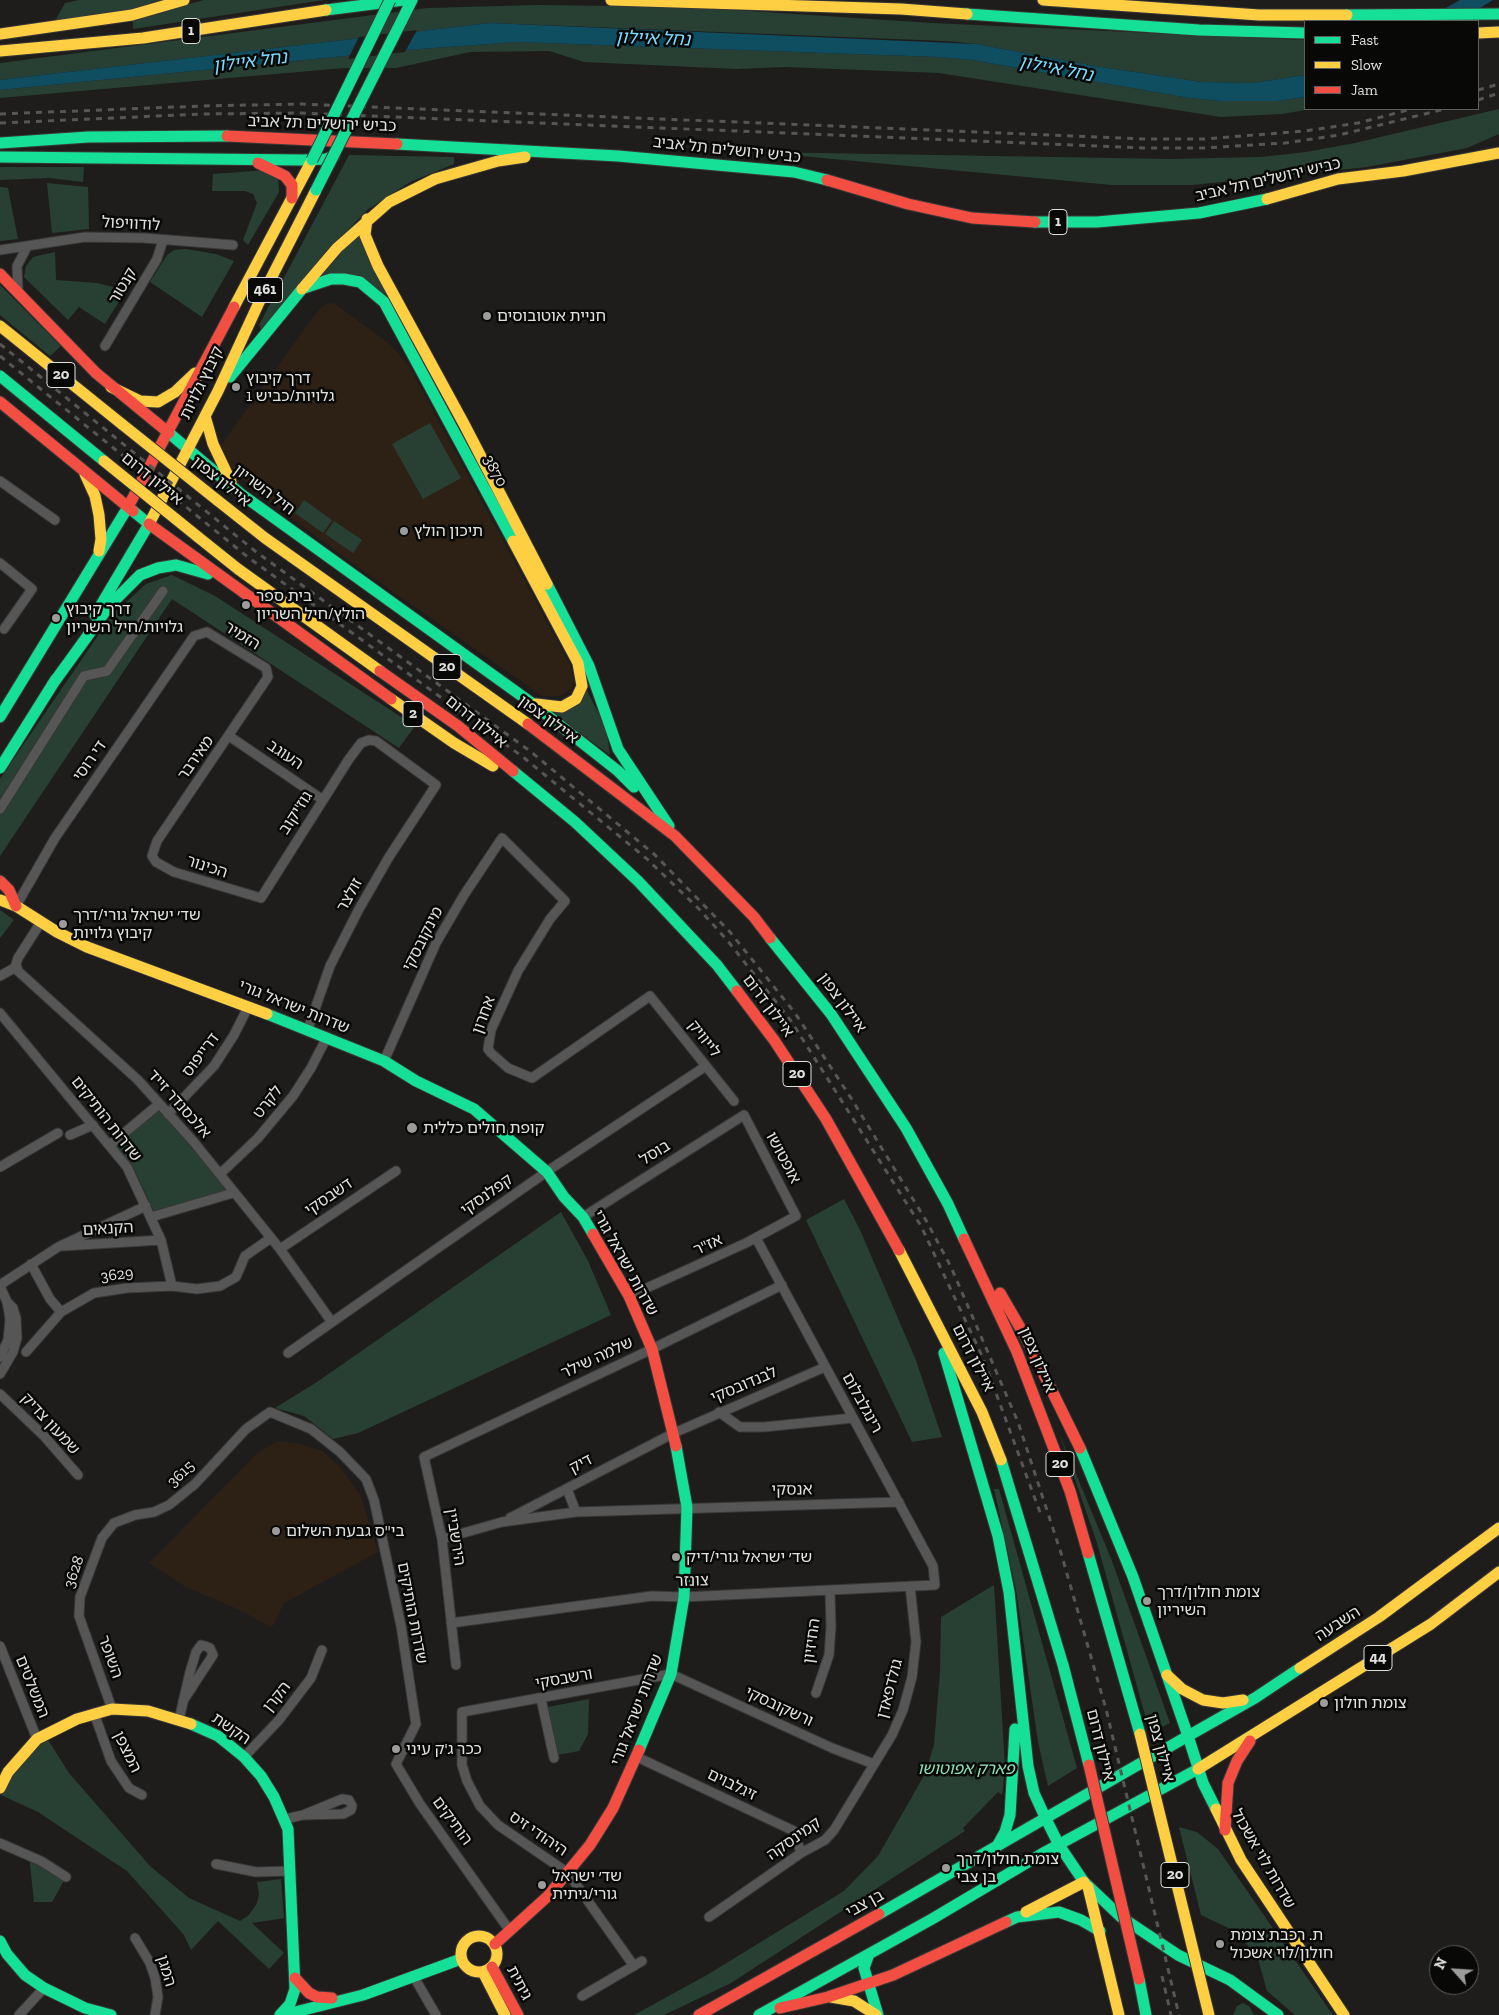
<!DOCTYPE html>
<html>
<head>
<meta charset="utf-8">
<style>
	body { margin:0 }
	#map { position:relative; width:1499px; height:2015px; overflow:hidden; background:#1e1d1c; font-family:"Zilla Slab",serif }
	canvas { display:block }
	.legend { position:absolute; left:1304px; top:20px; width:175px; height:90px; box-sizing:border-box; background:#080807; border:1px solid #5e5e5d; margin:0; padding:6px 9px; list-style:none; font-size:15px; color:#e0e0de }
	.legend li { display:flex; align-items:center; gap:10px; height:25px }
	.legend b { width:25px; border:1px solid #5e5e5d }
	.north { position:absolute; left:1429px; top:1945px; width:50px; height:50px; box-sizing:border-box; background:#080807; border:1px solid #5e5e5d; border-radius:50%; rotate:296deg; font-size:14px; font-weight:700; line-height:20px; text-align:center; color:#e0e0de }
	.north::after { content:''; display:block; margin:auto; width:18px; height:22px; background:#9c9c9a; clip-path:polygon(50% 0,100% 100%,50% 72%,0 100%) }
</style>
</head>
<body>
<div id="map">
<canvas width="1499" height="2015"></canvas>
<ul class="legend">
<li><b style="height:6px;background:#16e098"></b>Fast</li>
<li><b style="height:6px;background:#ffcf43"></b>Slow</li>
<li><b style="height:6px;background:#f24e42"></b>Jam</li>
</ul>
<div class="north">N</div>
</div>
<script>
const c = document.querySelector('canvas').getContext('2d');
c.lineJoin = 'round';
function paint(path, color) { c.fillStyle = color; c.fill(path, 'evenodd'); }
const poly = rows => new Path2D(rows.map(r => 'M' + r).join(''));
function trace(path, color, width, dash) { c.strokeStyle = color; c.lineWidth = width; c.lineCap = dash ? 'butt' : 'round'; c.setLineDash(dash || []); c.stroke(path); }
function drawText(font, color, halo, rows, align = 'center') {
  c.font = font + ' "Zilla Slab","Noto Sans Hebrew",serif'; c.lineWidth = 5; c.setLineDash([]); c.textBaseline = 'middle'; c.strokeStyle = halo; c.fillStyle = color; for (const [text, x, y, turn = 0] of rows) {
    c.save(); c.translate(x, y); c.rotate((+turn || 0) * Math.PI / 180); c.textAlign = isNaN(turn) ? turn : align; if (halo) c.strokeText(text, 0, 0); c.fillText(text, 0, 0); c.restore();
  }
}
const education = poly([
	[334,303,391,345,409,366,570,665,574,681,571,689,560,696,542,696,362,570,257,493,232,468,221,445,319,309,326,304],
	[278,1441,300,1444,322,1451,340,1467,361,1496,378,1552,284,1603,272,1627,233,1607,186,1587,149,1563,257,1453]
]);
const green = poly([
	[79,0,161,0,121,12,55,21,65,3],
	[204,0,324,0,133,29,133,19],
	[537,5,688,7,932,23,1305,40,1305,75,1253,83,1202,82,1094,66,976,44,946,41,490,23,0,80,0,63,428,8],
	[517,42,938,57,972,60,1189,98,1222,101,1277,101,1305,97,1305,109,1311,109,1282,114,1221,117,939,73,785,67,737,69,584,62,549,51,470,52,396,68,344,68,0,98,0,90,406,50],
	[1499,109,1499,134,1467,148,1367,167,1192,185,1112,185,758,152,1171,159,1261,157,1306,152,1355,143],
	[349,155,454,157,454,164,410,182,367,210,344,234,262,331,259,325],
	[0,167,84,167,83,182,50,178,0,180],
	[267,170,278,179,279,192,248,245,243,240,257,203,253,194,245,191,212,191,213,174],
	[47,183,88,187,89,229,52,233],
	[0,187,8,188,18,239,0,241],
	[359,229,395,306,377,290,315,279],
	[186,249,216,254,234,261,202,317,150,282,167,255,174,250],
	[55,252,56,280,97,283,126,290,105,324,79,307,68,320,24,277,26,266,33,257],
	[0,285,61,346,50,356,0,315],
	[430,423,461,478,423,499,392,444],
	[304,500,332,520,323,533,295,513],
	[334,521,362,540,353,553,325,534],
	[172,575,215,596,415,726,399,748,172,599,0,856,0,779,112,615,146,584],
	[586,689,599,714,607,735,610,755,553,713],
	[0,910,14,920,0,938],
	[158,1107,228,1190,154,1211,132,1165,115,1146],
	[844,1199,860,1230,915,1358,942,1437,912,1442,806,1220],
	[561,1212,588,1261,611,1315,358,1433,333,1439,304,1416,275,1408,317,1382],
	[1059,1433,1112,1561,1170,1723,1150,1733,1097,1543],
	[994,1489,999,1489,1077,1768,1048,1786,1038,1742,1016,1590],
	[994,1585,1005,1767,1002,1795,998,1792,963,1828,965,1831,731,1983,664,2015,634,2015,707,1975,844,1891,878,1856,925,1774,934,1745,940,1671,941,1617],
	[589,1699,588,1734,579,1751,558,1755,548,1707],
	[48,1740,69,1773,150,1866,189,1898,240,1921,249,1915,257,1903,259,1894,257,1882,281,1879,284,1918,252,1923,284,1953,269,1969,218,1921,191,1950,184,1935,127,1871,38,1812,1,1795,12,1775,37,1747],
	[1179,1827,1197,1832,1218,1849,1333,2015,1295,2015,1267,1991,1258,1959,1237,1932,1201,1915],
	[29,1855,66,1877,52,1902,34,1902],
	[1243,2003,1249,2006,1254,2015,1233,2015,1237,2006]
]);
const water = poly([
	[1460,0,1493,0,1459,21,1423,21],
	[490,23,976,44,1094,66,1202,82,1253,83,1305,75,1305,97,1277,101,1222,101,1189,98,972,60,938,57,517,42,406,50,0,90,0,80]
]);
const pier = poly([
	[417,30,405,52,348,59,359,37]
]);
const street = poly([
	[0,250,85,237,144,238,233,245],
	[18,291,17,266,27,247],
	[105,346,157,259,163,240],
	[0,481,55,520],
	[0,563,32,589,4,629],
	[229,736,323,800],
	[0,809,84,676,107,671,163,591],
	[16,906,55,838,194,636,207,632,266,668,268,677,157,841,152,856,156,862,174,872,261,898,349,759,361,743,369,740,376,741,436,785,389,857,359,909,330,966,308,1029],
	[41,922,18,958,16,964,18,971,138,1080,193,1141,280,1249,331,1321],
	[0,976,16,967],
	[0,1013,127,1167,161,1240,172,1286],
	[384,1061,436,943,464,895,502,838,565,901,550,919,518,971,491,1030,488,1049,491,1053,508,1068,532,1078,650,996,734,1101],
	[168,1114,214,1066,234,1035,248,1007],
	[70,1135,93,1125],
	[110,1145,159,1104],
	[0,1167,58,1133],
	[220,1174,258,1138,293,1096,311,1068,327,1037],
	[151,1217,233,1193],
	[583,1217,744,1115,796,1216,746,1243,629,1296],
	[63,1246,161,1240],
	[280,1249,396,1171],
	[31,1264,50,1299,61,1312,94,1293,127,1288,172,1286,197,1289,220,1286,236,1277,245,1256,271,1238],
	[0,1285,58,1247,146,1206],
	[0,1286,7,1302,10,1319,8,1340,0,1357],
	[26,1352,61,1312],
	[288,1353,552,1168,706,1066],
	[0,1374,13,1352,17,1338,16,1318,13,1308,7,1302],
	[0,1394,44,1436,78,1475],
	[719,1412,740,1427,764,1427,853,1418],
	[567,1489,576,1512],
	[510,1518,674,1433,825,1367],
	[442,1539,502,1522,576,1512,899,1502],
	[451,1623,652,1596,684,1597,935,1585,933,1566,756,1238],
	[0,1646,37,1739],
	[456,1665,442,1539,424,1457,652,1349,782,1285],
	[816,1693,829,1655,831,1627,830,1591],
	[541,1699,554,1758],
	[112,1709,79,1616,80,1597,102,1538,114,1523,135,1515,154,1512,169,1505,195,1484,246,1429,270,1412,311,1429,340,1452,366,1479,374,1500,401,1626,416,1724,396,1764,420,1804,510,1931],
	[94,1713,111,1761,129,1788,142,1795],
	[179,1720,190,1672,196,1652,201,1645,205,1646,210,1648,213,1655,183,1701],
	[244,1757,279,1720,311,1678,322,1650],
	[637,1757,794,1831,801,1853],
	[285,1819,303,1815,342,1799,349,1800,352,1806,351,1810,343,1814,303,1815],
	[0,1843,41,1861,66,1877],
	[216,1864,256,1872,289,1871],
	[709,1917,801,1853,825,1840,834,1830,892,1735,903,1710,912,1677,916,1642,910,1586],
	[135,1938,150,1963,155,1978,158,1997,155,2015],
	[634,1966,568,1873,498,1825,480,1806,467,1781,462,1765,462,1712,671,1674,832,1748,874,1764],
	[414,1977,436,2015],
	[582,1996,642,1961],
	[19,2015,44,1988]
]);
const fast = poly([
	[326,10,404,0],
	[967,14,1199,30,1305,33],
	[1347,15,1499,14],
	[401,22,412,0],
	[0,143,88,137,227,136],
	[397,144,618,156,794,172,827,180],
	[0,157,304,160,326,159,334,156],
	[1035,222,1097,222,1199,213,1267,199],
	[304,288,331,279,344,279,360,282,384,302,513,541],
	[0,376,104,461],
	[230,377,302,289],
	[169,433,241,494,533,704],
	[547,584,589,666,618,749,669,826],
	[95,615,149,524,133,511],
	[52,685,110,605,140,575,158,568,176,565,208,574],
	[533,704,618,771,634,787],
	[0,717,128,507],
	[0,768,56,679],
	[513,771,575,822,638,881,717,965,737,991],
	[770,938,831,1014,906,1128,948,1204,964,1239],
	[267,1014,384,1061,416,1081,474,1109,547,1172,564,1197,583,1217,593,1234],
	[944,1353,998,1536,1009,1592,1028,1766,1034,1793,1045,1817],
	[1080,1448,1133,1577,1188,1736,1255,1698,1300,1668],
	[1001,1460,1063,1665,1089,1765],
	[1088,1553,1140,1734],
	[191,1724,218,1736,244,1757,261,1776,274,1797,288,1829,295,1989,290,2004,280,2015],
	[639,1750,671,1674,684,1597,687,1507,676,1446],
	[1045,1817,1059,1845,1084,1882,1121,1917,1178,1955,1230,1980,1278,2015],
	[996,1848,1005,1832,1010,1815,1015,1729],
	[879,1914,1188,1736,1203,1783,1216,1809],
	[1006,1922,1017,1917,1059,1912,1081,1920,1100,1931],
	[0,1941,7,1954,25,1975,44,1988,85,2008,111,2015],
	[869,1954,864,1968,878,2015],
	[1139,1979,1146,2015],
	[283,2015,363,1995,461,1959],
	[759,2015,932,1919,1045,1852,1198,1769]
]);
const slow = poly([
	[611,0,901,9,967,14],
	[1043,0,1259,15,1347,15],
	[1478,33,1499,32],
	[0,34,132,15,184,0],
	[0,51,143,38,326,10],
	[1267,199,1338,179,1403,171,1499,153],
	[367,219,365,235,378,266,464,424,547,584],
	[302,289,337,248,389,202,435,179,498,161,525,157],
	[234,307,312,160],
	[0,326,123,425],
	[111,387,140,401,158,402,175,392,195,373],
	[205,416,213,444,231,482],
	[85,474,95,496,99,515,101,539,99,551],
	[217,500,265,538,528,724],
	[149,524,218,391,262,296,316,190],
	[198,537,238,569,380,671],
	[513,541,578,663,582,686,576,699,562,707,536,704],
	[391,699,454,743,493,766],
	[0,900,16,906,57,932,87,947,267,1014],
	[899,1250,982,1412,1001,1460],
	[1300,1668,1379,1617,1499,1528],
	[1167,1675,1182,1689,1203,1700,1223,1703,1243,1700],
	[1198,1769,1431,1624,1499,1572],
	[0,1788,8,1772,37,1739,77,1719,112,1709,148,1711,191,1724],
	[1216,1809,1241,1860,1344,2015],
	[1088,1887,1119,2015],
	[1026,1912,1084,1882],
	'461 1954a18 18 0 1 1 36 0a18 18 0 1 1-36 0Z',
	[483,1972,505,2015],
	[831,1997,854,2001,876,2015]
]);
const jam = poly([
	[227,136,397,144],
	[258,163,285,176,292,185,292,198],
	[827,180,908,204,972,218,1035,222],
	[0,274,96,373,169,433],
	[0,402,133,511],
	[128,507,234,307],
	[149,524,391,699],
	[380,671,458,726,513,771],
	[528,724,675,836,754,917,770,938],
	[0,881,9,890,16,906],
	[737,991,774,1040,826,1119,899,1250],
	[593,1234,629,1296,652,1349,676,1446],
	[964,1239,1017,1352,1070,1491,1088,1553],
	[1000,1293,1025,1336,1080,1448],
	[1225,1830,1228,1783,1237,1761,1250,1741],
	[495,1944,548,1896,590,1845,613,1808,639,1750],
	[492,1967,518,2015],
	[295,1978,309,1993,317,1997,332,1998],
	[780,2008,828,1997,893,1975,1006,1922],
	[699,2015,879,1914]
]);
const rail = poly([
	[1478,90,1499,84],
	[1478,100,1499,93],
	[0,114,202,106,302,104,1143,139,1204,139,1305,131,1358,123,1412,109],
	[0,123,203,114,302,113,1143,148,1204,148,1285,143,1339,135,1445,109],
	[0,344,255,551,530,751,655,855,730,932,795,1013,851,1098,927,1222,951,1267,1018,1422,1061,1553,1106,1709,1179,2015],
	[0,356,249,558,523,757,647,859,699,909,727,940,791,1021,921,1226,983,1358,1041,1515],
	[1162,1976,1171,2015]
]);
const fastBridge = poly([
	[312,160,390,0],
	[316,190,401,22]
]);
const slowBridge = poly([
	[123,425,217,500],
	[104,461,198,537],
	[1140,1734,1209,2015]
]);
const jamBridge = poly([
	[1089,1765,1139,1979]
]);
const markers = [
	[487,316,5,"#9c9c9a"],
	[236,387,5,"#9c9c9a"],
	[404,531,5,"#9c9c9a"],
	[246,605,5,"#9c9c9a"],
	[56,618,5,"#9c9c9a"],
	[63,924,5,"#9c9c9a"],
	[412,1128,6,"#9c9c9a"],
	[276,1531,5,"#9c9c9a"],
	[676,1557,5,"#9c9c9a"],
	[1147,1601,5,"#9c9c9a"],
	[1324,1703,5,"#9c9c9a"],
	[396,1749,5,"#9c9c9a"],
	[946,1868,5,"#9c9c9a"],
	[542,1885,5,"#9c9c9a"],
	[1220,1944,5,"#9c9c9a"]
];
const shields = [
	[191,31,18],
	[1058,222,18],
	[265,290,35],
	[61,375,28],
	[447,667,28],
	[413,714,20],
	[797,1074,28],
	[1060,1464,28],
	[1378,1658,28],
	[1175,1875,28]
];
const shieldNames = [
	["1",191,31],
	["1",1058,222],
	["461",265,290],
	["20",61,375],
	["20",447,667],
	["2",413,714],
	["20",797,1074],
	["20",1060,1464],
	["44",1378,1658],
	["20",1175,1875]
];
const streetNames = [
	["כביש ירושלים תל אביב",322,124,2],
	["כביש ירושלים תל אביב",727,150,6],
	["כביש ירושלים תל אביב",1268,180,-13],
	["לודוויפול",131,224,3],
	["קנטור",123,286,-59],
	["קיבוץ גלויות",202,383,-64],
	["3870",495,471,62],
	["איילון דרום",152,479,39],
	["איילון צפון",221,482,39],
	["חיל השריון",264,490,37],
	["הזמיר",242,636,32],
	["איילון צפון",548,720,36],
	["איילון דרום",476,722,39],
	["העוגב",285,755,34],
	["מאירבר",196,758,-55],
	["די רוסי",90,761,-55],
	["גוז'יקוב",296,813,-57],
	["הכינור",207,867,18],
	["זולצר",350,895,-61],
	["מינקובסקי",423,939,-63],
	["איילון צפון",842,1003,54],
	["איילון דרום",768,1006,53],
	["שדרות ישראל גורי",294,1007,22],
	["אחרון",484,1015,-70],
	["לייוויק",704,1039,52],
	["דרייפוס",201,1055,-53],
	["לקרט",268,1102,-52],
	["אלכסנדר זייד",179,1104,48],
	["שדרות הותיקים",106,1119,52],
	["בוסל",655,1153,-32],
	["אופטושו",783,1158,62],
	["קפלנסקי",487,1195,-35],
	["דשבסקי",329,1197,-34],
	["הקנאים",108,1229,-3],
	["אז\"ר",708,1245,-25],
	["שדרות ישראל גורי",625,1263,61],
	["3629",117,1275,-7],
	["שלמה שילר",597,1358,-25],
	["איילון דרום",973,1358,63],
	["איילון צפון",1037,1360,67],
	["לבנדובסקי",744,1385,-23],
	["רינגלבלום",862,1403,61],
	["שמעון צדיק",50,1424,47],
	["דיק",581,1464,-28],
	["3615",181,1474,-43],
	["אנסקי",792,1490,-1],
	["הירשביין",455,1537,81],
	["3628",74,1572,-71],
	["צונזר",692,1581,-1],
	["שדרות הותיקים",412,1613,79],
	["השבעה",1338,1624,-33],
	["החיזיון",812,1641,-82],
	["השופר",110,1657,70],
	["ורשבסקי",564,1679,-10],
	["המשלטים",32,1687,68],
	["גולדפאדן",890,1689,-75],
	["הקרן",277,1697,-51],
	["ורשקובסקי",779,1707,25],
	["שדרות ישראל גורי",637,1710,-69],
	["הקשת",231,1729,34],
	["איילון דרום",1100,1745,76],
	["איילון צפון",1160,1748,75],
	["המצפן",127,1752,64],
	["זיגלבוים",732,1785,26],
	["הותיקים",452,1821,54],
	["היהודי זיס",538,1834,34],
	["קמינסקה",794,1839,-35],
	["שדרות לוי אשכול",1263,1859,60],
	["בן צבי",865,1904,-29],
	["המגן",166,1971,73],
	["גיתית",519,1983,62]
];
const poiNames = [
	["חניית אוטובוסים",497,316],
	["דרך קיבוץ",246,378],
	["גלויות/כביש 1",246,396],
	["תיכון הולץ",414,531],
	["בית ספר",256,596],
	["הולץ/חיל השריון",256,614],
	["דרך קיבוץ",66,609],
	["גלויות/חיל השריון",66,627],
	["שד׳ ישראל גורי/דרך",73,915],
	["קיבוץ גלויות",73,933],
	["קופת חולים כללית",423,1128],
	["בי\"ס גבעת השלום",286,1531],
	["שד׳ ישראל גורי/דיק",686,1557],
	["צומת חולון/דרך",1157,1592],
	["השיריון",1157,1610],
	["צומת חולון",1334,1703],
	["ככר ג'ק עיני",406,1749],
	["צומת חולון/דרך",956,1859],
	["בן צבי",956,1877],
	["שד׳ ישראל",552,1876],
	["גורי/גיתית",552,1894],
	["ת. רכבת צומת",1230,1935],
	["חולון/לוי אשכול",1230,1953]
];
const parkNames = [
	["פארק אפוטושו",966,1769]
];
const waterNames = [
	["נחל איילון",653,39,2],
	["נחל איילון",250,62,-7],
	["נחל איילון",1056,69,11]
];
paint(education, '#2d2116');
paint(green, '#284033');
paint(water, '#0f4d61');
paint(pier, '#1e1d1c');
trace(street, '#393837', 11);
trace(fast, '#393837', 13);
trace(slow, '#393837', 13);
trace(jam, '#393837', 13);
trace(street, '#565656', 9);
trace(fast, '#16e098', 11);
trace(slow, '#ffcf43', 11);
trace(jam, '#f24e42', 11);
trace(rail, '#565656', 3, [6, 6]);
trace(fastBridge, '#393837', 13, []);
trace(slowBridge, '#393837', 13, []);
trace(jamBridge, '#393837', 13, []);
trace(fastBridge, '#16e098', 11);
trace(slowBridge, '#ffcf43', 11);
trace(jamBridge, '#f24e42', 11);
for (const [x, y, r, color] of markers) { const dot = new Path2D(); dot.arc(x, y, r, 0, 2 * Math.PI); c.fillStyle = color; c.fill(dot); trace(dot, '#080807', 2); }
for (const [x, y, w] of shields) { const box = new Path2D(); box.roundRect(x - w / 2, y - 12.5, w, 25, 4); c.fillStyle = '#080807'; c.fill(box); trace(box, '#e0e0de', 1); }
drawText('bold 15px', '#e0e0de', null, shieldNames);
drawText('16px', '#e0e0de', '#080807', streetNames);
drawText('16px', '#e0e0de', '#080807', poiNames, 'left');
drawText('italic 16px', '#8de1b6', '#080807', parkNames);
drawText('italic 18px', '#7cdafe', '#080807', waterNames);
</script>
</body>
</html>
